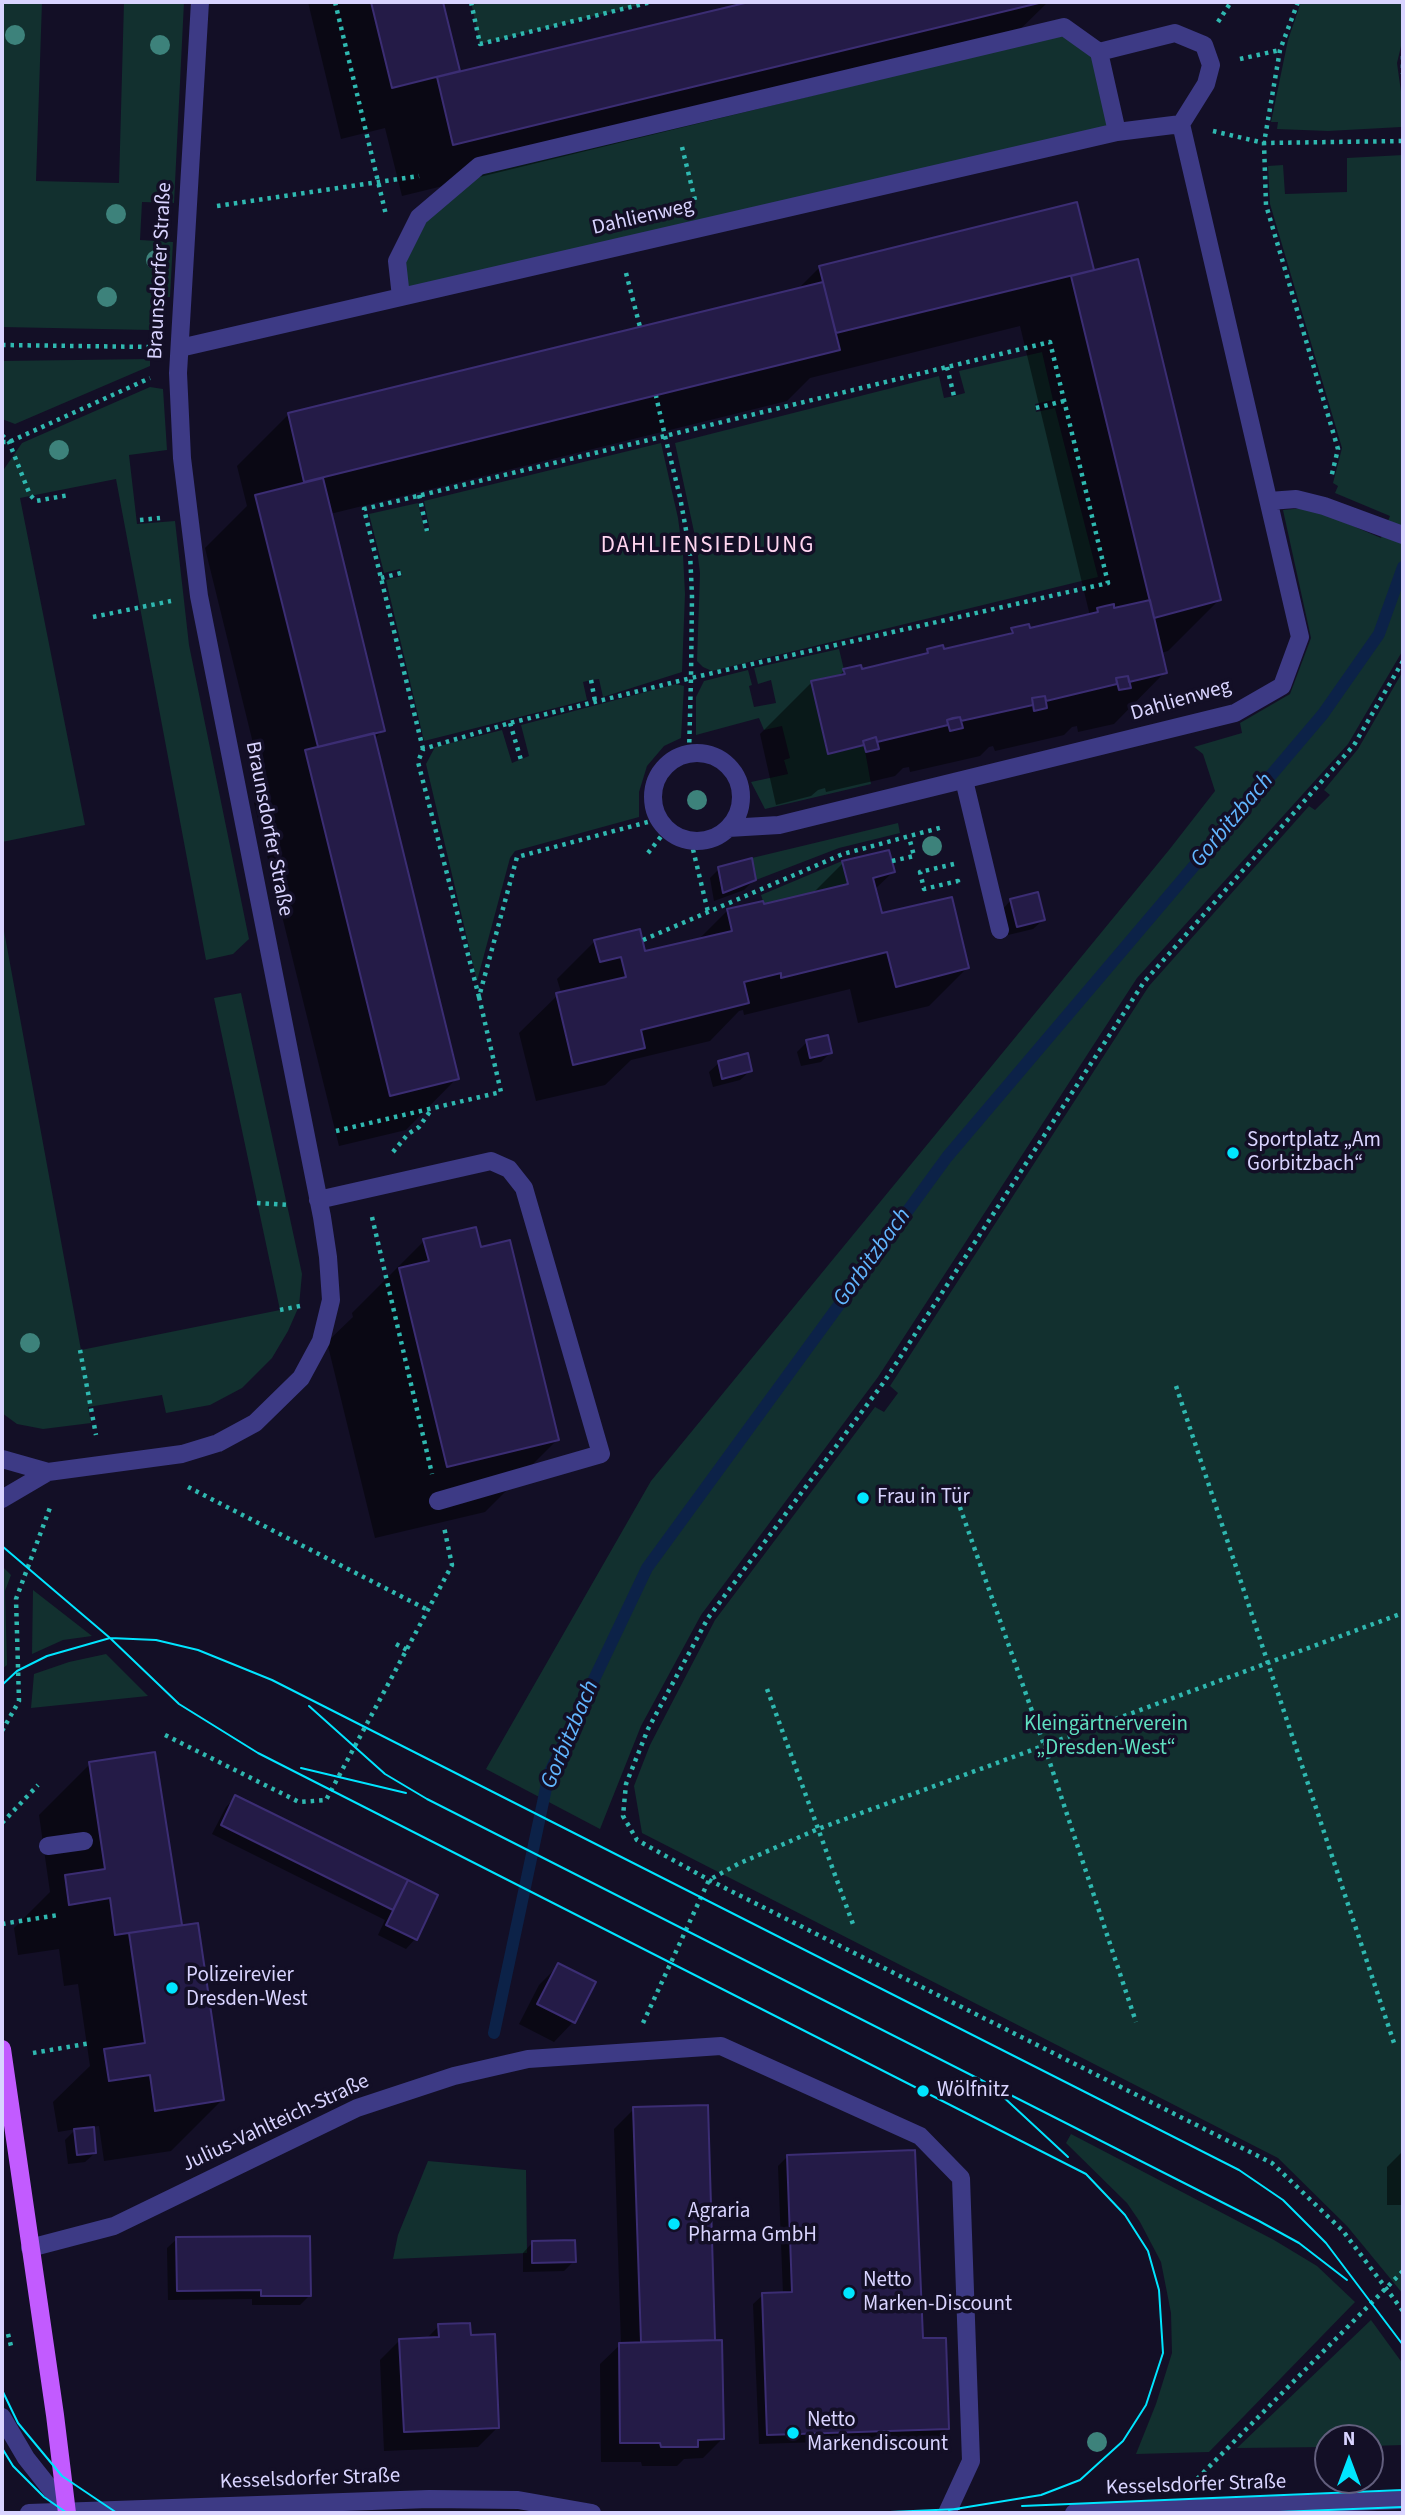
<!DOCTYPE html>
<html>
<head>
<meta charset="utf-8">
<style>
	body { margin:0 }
	#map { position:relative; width:1405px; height:2515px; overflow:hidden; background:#130f26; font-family:"Source Sans 3",sans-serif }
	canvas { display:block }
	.frame { position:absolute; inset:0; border:4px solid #d9d4ff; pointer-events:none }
	.north { position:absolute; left:1314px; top:2424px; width:70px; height:70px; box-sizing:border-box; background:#130f26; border:2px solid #625e7d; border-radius:50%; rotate:0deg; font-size:19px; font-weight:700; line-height:28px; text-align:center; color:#d9d4ff }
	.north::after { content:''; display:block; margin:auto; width:24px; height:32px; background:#00e5ff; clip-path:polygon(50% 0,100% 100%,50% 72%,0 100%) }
</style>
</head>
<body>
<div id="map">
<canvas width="1405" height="2515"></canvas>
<div class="frame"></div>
<div class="north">N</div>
</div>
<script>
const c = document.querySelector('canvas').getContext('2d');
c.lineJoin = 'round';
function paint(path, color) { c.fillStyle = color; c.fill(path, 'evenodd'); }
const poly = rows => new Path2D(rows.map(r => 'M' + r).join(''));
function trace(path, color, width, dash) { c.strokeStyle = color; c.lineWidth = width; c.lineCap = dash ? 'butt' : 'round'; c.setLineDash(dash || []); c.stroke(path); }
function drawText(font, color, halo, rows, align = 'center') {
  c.font = font + ' "Source Sans 3",sans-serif'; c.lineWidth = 7; c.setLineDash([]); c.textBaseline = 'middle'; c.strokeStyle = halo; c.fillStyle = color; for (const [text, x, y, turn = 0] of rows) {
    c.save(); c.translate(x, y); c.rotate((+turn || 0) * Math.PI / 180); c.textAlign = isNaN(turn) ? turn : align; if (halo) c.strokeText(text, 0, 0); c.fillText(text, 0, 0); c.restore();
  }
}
const green = poly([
	[2,2,42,2,36,181,119,183,124,2,184,2,174,203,142,202,140,240,173,242,170,297,151,297,151,330,2,327],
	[471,2,651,2,480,44],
	[1301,2,1403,2,1403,38,1397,63,1403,106,1401,127,1328,131,1277,129,1278,122,1271,122,1288,40],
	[1064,27,1099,52,1117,132,401,297,397,261,419,217,479,166],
	[1403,155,1403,650,1348,744,1137,978,878,1377,701,1615,641,1726,600,1829,486,1769,651,1481,1169,850,1215,791,1203,754,1194,747,1242,733,1240,723,1290,694,1311,638,1283,510,1304,508,1325,514,1381,538,1390,516,1335,493,1338,486,1333,483,1342,448,1270,204,1268,166,1283,165,1285,194,1347,192,1347,158],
	[1042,352,1053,400,1035,404,1036,412,1055,408,1098,577,712,671,703,667,697,661,700,573,696,541,675,443,939,376,944,398,954,396,965,393,959,371],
	[150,359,150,366,15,424,2,419,2,361],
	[150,387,163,389,167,450,129,455,137,524,175,521,189,645,249,939,233,954,206,960,116,479,20,498,85,825,2,842,2,472,22,443],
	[661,443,678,518,683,555,685,594,682,672,603,697,599,679,591,680,583,682,587,700,424,741,386,580,402,576,400,569,384,573,369,514,418,503,425,531,430,531,424,501],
	[839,649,845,674,811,681,828,754,864,745,871,784,765,809,751,782,788,774,784,760,790,758,782,726,764,730,759,718,696,735,696,697,704,681,748,670,752,685,749,686,754,707,776,703,771,680,758,684,754,668],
	[1403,671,1403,2294,1347,2226,1278,2158,642,1833,634,1786,650,1745,715,1620,875,1407,884,1412,898,1393,890,1386,1149,986,1309,806,1315,810,1330,795,1324,790,1358,749],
	[676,684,684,686,681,738,664,746,647,766,639,792,639,817,515,851,510,858,477,981,426,764,435,747,502,730,512,763,529,756,521,725],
	[898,823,900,833,839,848,756,880,752,858],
	[842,861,848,884,764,904,761,895],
	[2,920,81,1350,280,1310,214,998,241,993,302,1274,299,1306,288,1331,272,1358,242,1388,210,1405,166,1413,162,1395,88,1407,91,1423,43,1429,17,1424,2,1413],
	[2,1566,11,1575,5,1591,7,1665,2,1669],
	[33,1590,92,1636,63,1640,32,1654],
	[106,1654,148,1696,31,1708,34,1674,69,1662],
	[1071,2134,1274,2240,1317,2266,1355,2302,1209,2452,1136,2454,1156,2404,1172,2353,1171,2313,1161,2262,1140,2222,1127,2203,1066,2143],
	[428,2161,526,2170,527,2253,393,2259,398,2235],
	[1371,2320,1403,2364,1403,2445,1370,2446,1370,2438,1328,2438,1328,2447,1237,2448]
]);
const shadow = poly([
	[308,2,441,2,459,74,756,2,1048,2,999,50,402,196,385,128,341,139],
	[1076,204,1093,272,1219,600,1168,651,1161,653,1165,672,1114,724,1078,732,1077,726,1072,727,1064,735,995,751,993,746,989,747,980,756,910,772,909,767,903,768,895,776,826,792,825,788,818,790,811,796,776,805,760,734,812,682,838,677,844,670,860,671,923,656,928,651,943,651,1007,636,1012,630,1028,631,1090,616,1020,326,810,378,787,401,330,514,383,730,373,740,457,1078,406,1130,339,1146,254,803,265,792,205,548,247,506,237,466,288,415,797,290,820,267],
	[843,863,893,872,874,890,881,915,967,968,929,1006,858,1023,850,989,744,1015,743,1010,739,1011,710,1041,631,1060,605,1085,536,1101,519,1033,561,992,557,979,595,941,644,953,697,941,728,910,762,906,812,894],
	[719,869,754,880,744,890,714,901,710,878],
	[1011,900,1043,920,1033,929,1008,935,1002,910],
	[807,1042,830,1053,821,1062,801,1066,797,1052],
	[719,1063,750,1071,740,1080,713,1087,709,1072],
	[424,1241,479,1250,557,1440,485,1512,375,1538,327,1342,353,1317,352,1313],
	[154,1754,180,1927,223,2099,171,2151,104,2161,99,2126,92,2127,95,2153,85,2162,68,2164,65,2140,76,2129,58,2132,53,2102,90,2066,78,1984,64,1986,59,1949,18,1955,14,1928,50,1892,39,1815,90,1764],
	[236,1797,436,1896,415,1939,406,1949,378,1935,385,1920,212,1834,226,1807],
	[559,1965,594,1983,573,2022,554,2042,519,2024,539,1985],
	[706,2107,714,2342,722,2439,703,2458,684,2459,677,2466,642,2466,641,2462,601,2462,600,2364,621,2344,614,2129,634,2109],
	[1403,2151,1403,2205,1387,2205,1387,2167],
	[788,2156,921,2340,947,2429,938,2438,759,2444,753,2304,763,2295,783,2294,778,2166],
	[177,2239,309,2296,300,2305,252,2305,252,2299,168,2300,167,2248],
	[532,2243,574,2261,564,2271,523,2272,523,2253],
	[439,2326,469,2337,498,2427,478,2447,384,2451,380,2360,400,2340,426,2339]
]);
const stream = poly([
	[494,2033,549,1774,647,1568,947,1157,1323,714,1379,634,1403,567]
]);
const building = poly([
	[371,2,443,2,460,71,392,88,371,2],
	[749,2,1043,2,453,145,437,77,749,2],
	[1077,202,1094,270,836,333,819,266,1077,202],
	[1138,259,1221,600,1154,618,1071,276,1138,259],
	[823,282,840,350,304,482,288,413,823,282],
	[323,478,385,731,318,747,255,495,323,478],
	[1150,600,1167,673,1129,682,1128,676,1116,678,1117,684,1046,701,1045,696,1032,698,1033,705,961,721,960,717,953,718,947,720,948,725,877,742,876,737,863,741,864,745,828,754,811,681,845,674,843,669,861,665,862,669,928,653,927,649,943,645,944,649,1013,633,1011,628,1029,624,1030,628,1098,612,1097,608,1105,606,1114,604,1114,608,1150,600],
	[1128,676,1131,688,1119,690,1116,678,1128,676],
	[1045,696,1047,708,1034,711,1032,698,1045,696],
	[960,717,963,728,950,731,947,720,960,717],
	[374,733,459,1079,390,1096,305,750,374,733],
	[876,737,879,749,866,752,863,741,876,737],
	[889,850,895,872,873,878,882,913,952,897,969,968,896,987,887,952,781,978,781,973,744,982,749,1003,641,1030,645,1048,573,1065,556,993,626,977,621,957,600,962,594,940,640,929,645,951,732,931,727,909,763,901,764,904,848,884,842,861,889,850],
	[752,858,756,880,723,893,718,867,752,858],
	[1038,892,1045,920,1017,927,1010,899,1038,892],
	[828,1035,832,1053,810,1058,806,1040,828,1035],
	[748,1053,752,1071,722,1079,718,1061,748,1053],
	[476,1227,481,1247,510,1240,559,1440,447,1467,399,1268,429,1261,423,1239,476,1227],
	[155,1752,182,1925,115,1935,110,1898,69,1905,65,1875,105,1869,89,1762,155,1752],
	[235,1795,408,1880,393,1910,221,1825,235,1795],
	[408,1880,438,1895,417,1940,386,1925,408,1880],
	[198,1923,224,2100,155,2111,150,2075,109,2081,104,2049,145,2043,129,1933,198,1923],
	[558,1963,596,1982,575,2023,537,2004,558,1963],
	[708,2105,715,2340,641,2342,633,2107,708,2105],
	[94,2127,96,2153,77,2155,74,2129,94,2127],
	[915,2150,923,2338,946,2338,949,2429,767,2435,762,2293,792,2292,787,2155,915,2150],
	[310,2236,311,2296,261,2296,261,2290,177,2291,176,2237,310,2236],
	[575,2240,576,2262,532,2263,532,2241,575,2240],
	[470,2323,471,2335,495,2334,499,2428,404,2432,399,2339,439,2337,438,2324,470,2323],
	[722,2340,724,2439,698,2440,698,2447,661,2447,660,2443,620,2443,619,2343,722,2340]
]);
const path = poly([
	[335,2,386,215],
	[471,2,480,44,651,2],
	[1298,2,1280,50,1264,143,1266,205,1338,449,1331,478],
	[1218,22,1231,2],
	[1403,56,1403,74],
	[1240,59,1280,50],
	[1213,131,1264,143,1403,141],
	[682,147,695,200],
	[217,206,419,176],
	[626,273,640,327],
	[2,345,151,347],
	[947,367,954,396],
	[1036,408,1064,401],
	[2,435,9,442,30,495,36,501,69,495],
	[2,442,9,442,150,378],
	[419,495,427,531],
	[140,520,160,518],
	[381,578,401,573],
	[93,617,171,601],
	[1403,661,1354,745,1144,982,884,1382,708,1618,648,1729,626,1784,623,1816,637,1840,709,1880,1272,2163,1343,2231,1403,2311],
	[591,680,595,701],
	[510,723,521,760],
	[423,749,364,509,665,436,947,367,1050,342,1108,583,691,678,692,596,690,552,680,497,665,436,656,396],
	[691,841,708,912],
	[648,853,667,829],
	[892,861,914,856,909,837],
	[954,864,920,872,924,889,958,881,958,884],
	[643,940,843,854,943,827],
	[479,997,418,762,423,749,510,723,691,678,689,753],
	[336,1131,501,1092,479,997,517,857,659,819],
	[393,1152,408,1134,419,1127,431,1110],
	[257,1203,290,1205],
	[372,1217,432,1474],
	[280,1310,300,1306],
	[80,1350,96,1435],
	[1176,1386,1394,2043],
	[188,1487,428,1610],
	[957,1499,1044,1745,1136,2022],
	[396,1644,407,1650],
	[767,1689,854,1927],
	[2,1731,19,1701,16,1599,51,1505],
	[165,1735,299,1802,326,1800,452,1565,444,1527],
	[2,1823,38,1785],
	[2,1924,58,1915],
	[643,2023,709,1880,738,1864,818,1829,1403,1613],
	[33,2053,91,2043],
	[8,2334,12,2350],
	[1197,2479,1403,2271]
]);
const minor = poly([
	[401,297,397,261,419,217,479,166,1064,27,1099,52],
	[180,348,1117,132,1181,124],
	[1269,501,1296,499,1324,506,1403,535],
	'653 797a44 44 0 1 1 88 0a44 44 0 1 1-88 0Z',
	[964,780,1000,930],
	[728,828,779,825,1235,713,1282,686,1300,637,1181,124,1206,84,1211,65,1204,45,1175,33,1099,52,1117,132],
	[318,1200,491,1161,509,1169,524,1188,601,1454,438,1501],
	[2,1459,48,1472,182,1454,218,1443,255,1423,301,1378,321,1341,331,1300,328,1257,322,1217,199,596,182,458,178,373,200,2],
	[2,1499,48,1472],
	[48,1846,84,1841],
	[30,2248,114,2226,357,2108,454,2076,528,2059,721,2046,920,2136,961,2178,971,2461,947,2513],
	[2,2417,26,2458,68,2511],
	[29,2513,429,2499,518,2500,592,2513],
	[1074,2513,1403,2500]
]);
const major = poly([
	[2,2049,55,2415,67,2513]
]);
const tram = poly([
	[2,1546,110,1638,179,1704,258,1753,1086,2174,1125,2215,1148,2251,1159,2290,1163,2353,1146,2405,1123,2441,1080,2480,1041,2495,949,2510],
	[2,1685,17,1671,47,1656,110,1638,156,1640,198,1650,272,1680,1239,2170,1283,2200,1326,2243,1403,2345],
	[309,1706,385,1774,427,1799,1259,2221,1299,2243,1347,2280],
	[301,1768,406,1793],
	[999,2093,1068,2157],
	[2,2390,18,2423,62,2476,117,2513],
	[2,2448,13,2466,44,2497,67,2513],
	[1022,2506,1403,2490],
	[867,2513,959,2509],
	[1254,2513,1403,2507]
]);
const trees = [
	[15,35],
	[160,45],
	[116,214],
	[156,260],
	[107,297],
	[59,450],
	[697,800],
	[932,846],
	[30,1343],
	[1097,2442]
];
const markers = [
	[1233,1153,7,"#00e5ff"],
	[863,1498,7,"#00e5ff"],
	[172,1988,7,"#00e5ff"],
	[923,2091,7,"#00e5ff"],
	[674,2224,7,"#00e5ff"],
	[849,2293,7,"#00e5ff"],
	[793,2433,7,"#00e5ff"]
];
const streetNames = [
	["Dahlienweg",643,218,-13],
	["Braunsdorfer Straße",161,271,-87],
	["Dahlienweg",1181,701,-16],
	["Braunsdorfer Straße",268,829,79],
	["Julius-Vahlteich-Straße",276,2124,-25],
	["Kesselsdorfer Straße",310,2480,-2],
	["Kesselsdorfer Straße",1196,2486,-2]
];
const poiNames = [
	["Sportplatz „Am",1247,1141],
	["Gorbitzbach“",1247,1165],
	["Frau in Tür",877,1498],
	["Polizeirevier",186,1976],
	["Dresden-West",186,2000],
	["Wölfnitz",937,2091],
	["Agraria",688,2212],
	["Pharma GmbH",688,2236],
	["Netto",863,2281],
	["Marken-Discount",863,2305],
	["Netto",807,2421],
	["Markendiscount",807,2445]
];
const parkNames = [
	["Kleingärtnerverein",1106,1725],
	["„Dresden-West“",1106,1749]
];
const neighbourhoodNames = [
	["DAHLIENSIEDLUNG",708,547]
];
const waterNames = [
	["Gorbitzbach",1233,821,-50],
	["Gorbitzbach",873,1258,-54],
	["Gorbitzbach",571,1735,-67]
];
paint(green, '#12302f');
paint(shadow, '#0007');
trace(stream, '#0c2248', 12);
paint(building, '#241b47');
trace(building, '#3b2d73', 2);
trace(path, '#2fb8b0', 4.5, [3.5, 5]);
trace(minor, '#3d3a85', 18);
trace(major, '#c25bff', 18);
trace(tram, '#00e5ff', 2);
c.fillStyle = '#3d827b';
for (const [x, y] of trees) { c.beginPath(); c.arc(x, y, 10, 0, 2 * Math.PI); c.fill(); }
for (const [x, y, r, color] of markers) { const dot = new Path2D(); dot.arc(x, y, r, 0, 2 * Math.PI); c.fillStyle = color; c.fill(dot); trace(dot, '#130f26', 2.5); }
drawText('21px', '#d9d4ff', '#130f26', streetNames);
drawText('21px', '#d9d4ff', '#130f26', poiNames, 'left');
drawText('21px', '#5fe0c0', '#130f26', parkNames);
c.letterSpacing = '2px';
drawText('23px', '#ffd6f0', '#130f26', neighbourhoodNames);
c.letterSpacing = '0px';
drawText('italic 23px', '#62b6ff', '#130f26', waterNames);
</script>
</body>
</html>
